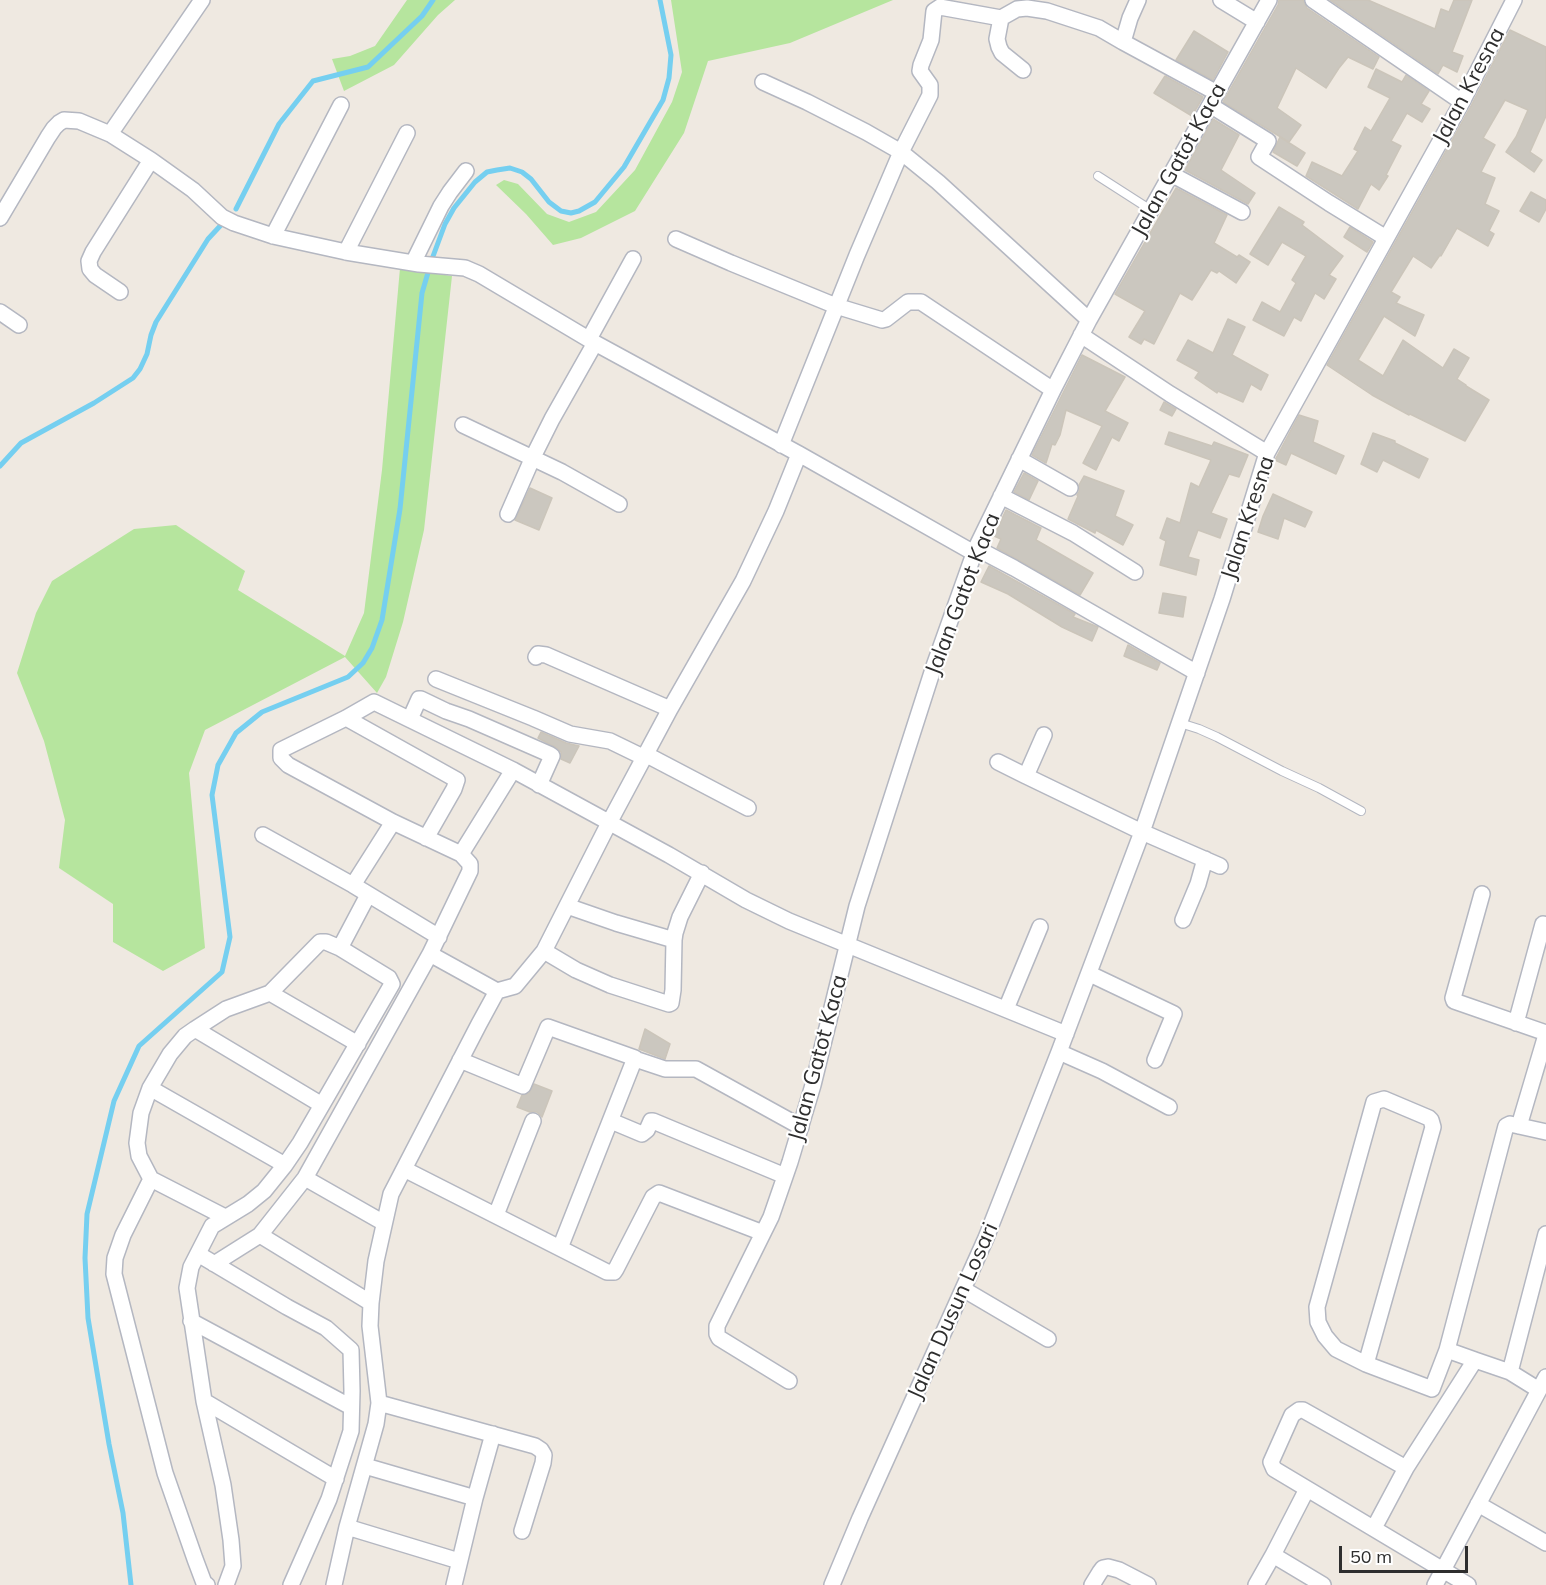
<!DOCTYPE html>
<html>
<head>
<meta charset="utf-8">
<style>
	body { margin:0 }
	#map { position:relative; width:1546px; height:1585px; overflow:hidden; background:#efe9e1; font-family:Mulish,sans-serif }
	canvas { display:block }
	.scale { position:absolute; left:1339px; top:1546px; width:129px; height:27px; box-sizing:border-box; border:3px solid #2e2e2e; border-top:0; padding-left:8px; font-size:18px; line-height:21px; white-space:nowrap; color:#2e2e2e; -webkit-text-stroke:4px #fff; paint-order:stroke }
</style>
</head>
<body>
<div id="map">
<canvas width="1546" height="1585"></canvas>
<div class="scale">50 m</div>
</div>
<script>
const c = document.querySelector('canvas').getContext('2d');
c.lineJoin = 'round';
function paint(path, color) { c.fillStyle = color; c.fill(path, 'evenodd'); }
const poly = rows => new Path2D(rows.map(r => 'M' + r).join(''));
function trace(path, color, width, dash) { c.strokeStyle = color; c.lineWidth = width; c.lineCap = dash ? 'butt' : 'round'; c.setLineDash(dash || []); c.stroke(path); }
function drawText(font, color, halo, rows, align = 'center') {
  c.font = font + ' Mulish,sans-serif'; c.lineWidth = 4.5; c.setLineDash([]); c.textBaseline = 'middle'; c.strokeStyle = halo; c.fillStyle = color; for (const [text, x, y, turn = 0] of rows) {
    c.save(); c.translate(x, y); c.rotate((+turn || 0) * Math.PI / 180); c.textAlign = isNaN(turn) ? turn : align; if (halo) c.strokeText(text, 0, 0); c.fillText(text, 0, 0); c.restore();
  }
}
const green = poly([
	[407,0,455,0,438,15,394,65,344,91,332,59,350,56,375,46],
	[671,0,893,0,790,43,708,61,684,133,635,211,581,238,553,245,526,214,496,185,504,180,518,184,547,214,569,222,596,212,635,170,672,102,682,72],
	[400,268,452,276,424,530,403,622,386,677,377,693,345,657,205,730,189,773,205,948,163,971,113,942,113,904,59,868,65,820,44,741,17,673,36,613,52,581,134,529,176,525,245,571,238,590,345,656,364,613,382,470]
]);
const stream = poly([
	[236,209,279,124,313,81,368,67,422,16,433,0],
	[0,466,21,443,94,403,133,378,140,369,147,354,151,335,156,322,208,239,221,225],
	[131,1585,123,1513,109,1444,88,1318,85,1258,87,1214,114,1101,139,1046,222,972,230,937,212,795,218,765,236,733,262,712,348,677,363,663,372,648,382,620,400,509,422,293,432,259,445,224,454,208,475,182,487,172,497,170,510,168,522,172,531,179,549,202,561,211,571,213,579,211,595,202,624,167,663,100,669,78,671,55,660,0]
]);
const building = poly([
	[1279,0,1303,0,1307,8,1379,57,1373,69,1348,57,1339,68,1326,88,1296,68,1277,108,1301,125,1289,142,1223,102,1278,5,1279,0],
	[1330,0,1368,0,1435,29,1441,9,1449,12,1454,0,1472,0,1452,52,1463,56,1457,72,1443,65,1438,74,1330,0],
	[1510,30,1546,47,1546,116,1530,152,1542,160,1534,172,1506,152,1516,137,1528,110,1505,100,1483,138,1495,145,1481,172,1495,178,1485,204,1499,211,1489,231,1494,234,1488,246,1457,228,1441,256,1440,255,1431,268,1413,256,1391,292,1400,297,1396,303,1424,315,1415,336,1384,316,1358,360,1383,376,1403,340,1443,368,1454,349,1469,358,1457,379,1466,385,1466,386,1489,400,1465,441,1410,414,1409,415,1372,395,1327,365,1471,106,1510,30],
	[1194,31,1228,52,1213,80,1176,60,1194,31],
	[1376,69,1402,82,1406,75,1429,91,1421,104,1430,109,1422,122,1407,113,1391,141,1401,146,1386,175,1388,176,1379,190,1371,184,1358,209,1306,176,1312,162,1342,176,1358,151,1354,149,1365,127,1371,131,1390,98,1368,87,1376,69],
	[1165,76,1203,97,1192,116,1154,93,1165,76],
	[1213,119,1239,135,1221,170,1255,193,1248,204,1185,170,1213,119],
	[1280,137,1305,153,1297,166,1273,152,1280,137],
	[1176,188,1227,215,1214,243,1237,257,1239,255,1250,262,1236,283,1219,271,1217,273,1211,270,1192,300,1180,293,1154,344,1144,339,1141,344,1129,337,1145,311,1115,294,1176,188],
	[1531,192,1546,200,1546,209,1539,222,1520,211,1531,192],
	[1279,207,1304,222,1302,225,1343,256,1329,275,1336,279,1324,299,1315,293,1301,321,1294,317,1284,336,1253,320,1262,302,1280,312,1296,283,1292,280,1306,256,1282,242,1268,265,1250,254,1279,207],
	[1350,227,1373,242,1367,252,1344,237,1350,227],
	[1228,319,1245,327,1232,355,1268,375,1261,390,1251,384,1243,402,1218,391,1217,393,1195,378,1199,372,1177,360,1188,340,1213,353,1228,319],
	[1082,355,1125,377,1105,411,1128,423,1119,441,1112,437,1096,470,1083,463,1102,426,1066,410,1060,435,1055,445,1052,444,1046,463,1032,455,1082,355],
	[1164,402,1176,409,1172,416,1160,410,1164,402],
	[1299,415,1318,421,1313,442,1344,456,1336,474,1291,453,1286,465,1275,460,1299,415],
	[1169,432,1212,446,1214,442,1248,455,1239,477,1229,474,1211,513,1227,519,1220,538,1198,530,1188,557,1199,560,1196,575,1160,565,1166,541,1160,538,1167,518,1180,523,1191,483,1199,487,1211,460,1165,444,1169,432],
	[1373,433,1395,441,1395,443,1428,459,1419,478,1383,460,1377,472,1361,464,1373,433],
	[1024,473,1038,481,1029,500,1014,492,1024,473],
	[1084,476,1124,491,1115,516,1133,525,1123,545,1096,530,1095,533,1068,519,1078,496,1077,495,1079,492,1079,485,1084,476],
	[530,488,552,498,539,530,515,520,530,488],
	[1273,494,1312,512,1305,527,1284,518,1278,539,1258,532,1263,516,1273,494],
	[1006,510,1041,528,1036,540,1093,573,1080,595,997,548,1001,539,994,536,1006,510],
	[989,566,1075,614,1073,617,1098,627,1092,641,1062,627,1008,594,981,582,989,566],
	[1163,593,1186,597,1183,617,1159,613,1163,593],
	[1128,645,1160,663,1157,670,1124,656,1128,645],
	[541,732,566,743,579,746,570,763,561,759,561,752,557,748,538,738,541,732],
	[645,1029,670,1044,665,1059,639,1049,645,1029],
	[534,1084,552,1091,542,1117,537,1112,530,1112,517,1107,522,1095,529,1093,534,1084]
]);
const service = poly([
	[1098,176,1151,210],
	[1180,723,1199,729,1217,737,1282,771,1319,788,1361,811]
]);
const minor = poly([
	[1221,0,1257,22],
	[1313,0,1462,102],
	[1001,18,997,39,999,47,1002,53,1023,70],
	[1123,42,1130,18,1138,0],
	[763,82,807,102,866,132,901,152,938,182,1089,320],
	[1210,105,1268,141,1259,157,1329,203,1386,238],
	[110,134,151,160,193,190,222,217,234,223,273,236,346,252,419,264,465,268,479,274,595,343,799,454,974,553],
	[1171,174,1242,212],
	[0,218,48,137,54,128,59,123,64,120,79,121,110,134,202,0],
	[273,236,341,105],
	[676,239,731,263,836,306,882,320,886,319,908,302,921,302,1053,390],
	[346,252,407,133],
	[413,263,441,206,450,192,466,171],
	[120,292,95,275,90,269,89,261,93,252,151,160],
	[0,312,19,325],
	[1081,335,1170,394,1267,453],
	[589,339,633,259],
	[463,425,562,472,619,504],
	[781,445,857,255,901,152,930,95,930,85,920,71,921,65,931,40,934,11,940,7,1001,18,1017,9,1027,8,1047,11,1099,28,1123,42,1217,93],
	[1019,459,1070,488],
	[1001,496,1073,533,1135,572],
	[508,514,533,457,552,419,595,343],
	[976,548,1014,568,1197,673],
	[536,657,538,654,546,655,670,709],
	[436,679,533,718,570,734,610,741,645,758],
	[346,718,457,780,454,789,426,838],
	[410,719,419,699,421,699,446,711,469,719,549,754,552,756,539,785],
	[1044,735,1026,776,1142,832,1220,866],
	[647,755,748,808],
	[998,762,1026,776],
	[393,822,353,885,439,937],
	[263,835,353,885],
	[461,854,513,770],
	[1482,894,1453,998,1454,1001,1546,1033],
	[567,906,616,923,674,940],
	[1183,920,1198,884,1205,859],
	[544,951,576,970,610,985,669,1004,671,1003,673,990,674,940,675,933,680,917,702,873],
	[430,954,497,991],
	[1090,974,1174,1014,1155,1060],
	[270,993,358,1044],
	[1006,1009,1040,927],
	[1516,1023,1543,924],
	[195,1029,322,1105],
	[1059,1052,1102,1071,1169,1107],
	[635,1059,665,1069,696,1069,801,1127],
	[460,1060,523,1086,548,1027,635,1058,560,1248],
	[150,1088,285,1165],
	[611,1121,642,1134,647,1130,651,1121,653,1121,785,1176],
	[1519,1126,1546,1035],
	[404,1169,607,1272,614,1272,616,1269,653,1197,659,1193,763,1233],
	[305,1178,384,1223],
	[151,1179,123,1235,115,1258,114,1274,165,1473,195,1559,204,1583,207,1585],
	[496,1215,533,1121],
	[225,1217,151,1179,139,1156,137,1143,141,1113,150,1088,170,1054,185,1036,195,1029,226,1009,270,993,320,942,326,942,340,948],
	[198,1254,287,1307,326,1328,351,1350,352,1391,351,1431,329,1499,291,1585],
	[214,1264,260,1235],
	[963,1289,1048,1339],
	[371,1303,260,1235,305,1178,430,954,470,871,470,864,461,854,393,822,288,765,281,758,281,750,346,718,374,702,513,770,669,855,746,900,789,921,1066,1034],
	[191,1321,351,1407],
	[1447,1350,1475,1360],
	[1366,1364,1433,1127,1431,1120,1429,1118,1384,1099,1374,1102,1317,1307,1318,1322,1325,1336,1336,1349,1366,1364,1432,1389,1447,1350,1506,1126,1510,1124,1546,1132],
	[1510,1372,1546,1234],
	[789,1381,719,1338,717,1334,717,1326,771,1217,790,1162,813,1085,857,906,934,666,976,548,1053,390,1089,320,1269,0],
	[204,1401,336,1479],
	[379,1403,535,1446,541,1450,544,1455,543,1463,522,1531],
	[365,1466,475,1498],
	[1406,1468,1303,1410,1299,1410,1292,1415,1271,1462,1274,1469,1468,1585],
	[1478,1504,1546,1543],
	[347,1527,459,1561],
	[1374,1528,1406,1468,1475,1360,1510,1372,1539,1390],
	[1273,1555,1307,1489],
	[226,1585,233,1566,231,1540,223,1485,204,1401,187,1288,191,1267,212,1226,248,1204,264,1191,285,1165,300,1143,392,984,389,978,340,948,368,895],
	[334,1585,347,1527,376,1424,379,1403,370,1326,371,1303,376,1261,391,1194,479,1024,497,991,515,986,544,951,609,823,670,709,743,581,776,511,799,454],
	[454,1585,475,1498,493,1434],
	[832,1585,860,1518,986,1238,1059,1052,1142,832,1222,599,1267,453,1462,102,1514,0],
	[1092,1585,1100,1572,1103,1568,1108,1567,1119,1570,1148,1585],
	[1256,1585,1273,1555,1323,1585],
	[1435,1585,1546,1377]
]);
const streetNames = [
	["Jalan Kresna",1469,86,-62],
	["Jalan Gatot Kaca",1179,160,-61],
	["Jalan Kresna",1248,518,-72],
	["Jalan Gatot Kaca",963,594,-69],
	["Jalan Gatot Kaca",818,1058,-75],
	["Jalan Dusun Losari",953,1311,-66]
];
paint(green, '#b6e59e');
trace(stream, '#75cff0', 5);
paint(building, '#cbc7bf');
trace(building, '#cbc5ba', 1.5);
trace(service, '#b4b7c1', 10);
trace(minor, '#b4b7c1', 18);
trace(service, '#fff', 8);
trace(minor, '#fff', 15);
drawText('22px', '#2e2e2e', '#fff', streetNames);
</script>
</body>
</html>
